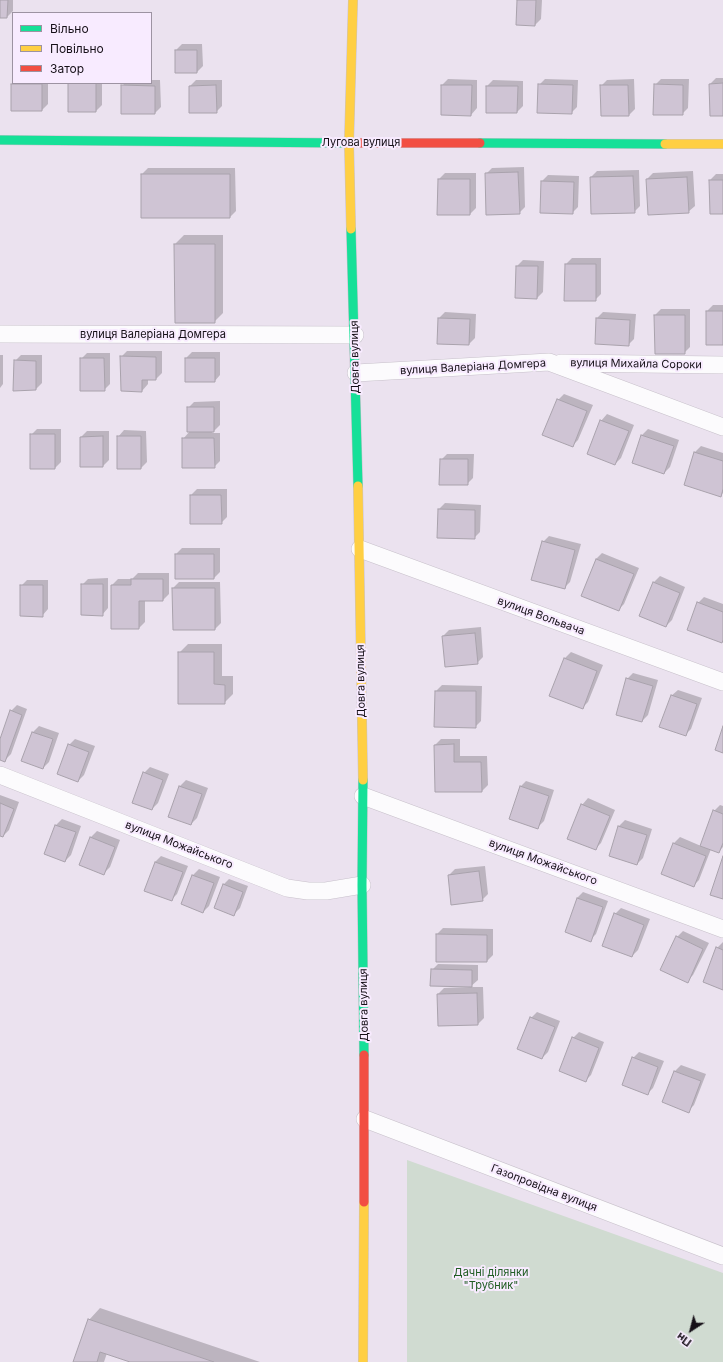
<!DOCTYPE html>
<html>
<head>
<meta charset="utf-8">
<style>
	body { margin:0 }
	#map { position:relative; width:723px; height:1362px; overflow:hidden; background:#ebe2ef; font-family:Inter,sans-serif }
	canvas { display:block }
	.legend { position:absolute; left:12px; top:12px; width:140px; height:72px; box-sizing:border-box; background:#f8ebff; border:1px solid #9d93a2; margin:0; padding:5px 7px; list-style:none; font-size:12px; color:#150f17 }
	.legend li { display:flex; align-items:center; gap:8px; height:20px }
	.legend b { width:20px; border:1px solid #9d93a2 }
	.north { position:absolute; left:671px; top:1310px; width:40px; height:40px; -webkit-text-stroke:3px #f8ebff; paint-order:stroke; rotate:216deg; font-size:11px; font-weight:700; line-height:16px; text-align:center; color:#150f17 }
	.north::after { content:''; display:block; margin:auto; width:14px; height:18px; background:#150f17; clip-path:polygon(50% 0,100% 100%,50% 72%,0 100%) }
</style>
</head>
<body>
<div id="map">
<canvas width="723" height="1362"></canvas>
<ul class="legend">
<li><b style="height:5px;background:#16e098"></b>Вільно</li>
<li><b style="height:5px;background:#ffcf43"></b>Повільно</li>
<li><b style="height:5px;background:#f24e42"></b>Затор</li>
</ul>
<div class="north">Пн</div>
</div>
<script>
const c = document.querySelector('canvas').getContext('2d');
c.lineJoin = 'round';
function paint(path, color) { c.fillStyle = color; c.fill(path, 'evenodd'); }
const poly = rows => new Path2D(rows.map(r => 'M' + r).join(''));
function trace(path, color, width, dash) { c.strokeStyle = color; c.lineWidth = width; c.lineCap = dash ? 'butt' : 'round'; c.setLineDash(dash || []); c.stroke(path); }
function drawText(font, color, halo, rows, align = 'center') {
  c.font = font + ' Inter,sans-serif'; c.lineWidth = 4; c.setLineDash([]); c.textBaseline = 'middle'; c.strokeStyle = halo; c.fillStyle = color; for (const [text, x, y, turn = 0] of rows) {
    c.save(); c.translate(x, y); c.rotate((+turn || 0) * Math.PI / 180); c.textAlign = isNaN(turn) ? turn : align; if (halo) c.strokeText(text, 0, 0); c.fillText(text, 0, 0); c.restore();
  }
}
const green = poly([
	[407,1160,723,1273,723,1362,407,1362]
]);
const shadow = poly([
	[0,0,13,0,13,11,7,17,0,17],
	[518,0,542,0,541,19,535,25,517,24],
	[182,44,202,44,203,66,197,72,176,72,176,50],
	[716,78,723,78,723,115,710,84],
	[448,79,477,80,477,108,471,115,442,85],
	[545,79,578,80,577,107,571,113,539,85],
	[634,79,635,109,629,115,601,86,607,80],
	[661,79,689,79,688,108,682,114,655,85],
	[151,80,160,80,161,107,155,113,122,86,125,83,151,83],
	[196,80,222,80,222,106,216,112,190,112,190,86],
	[493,80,523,81,523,106,517,112,487,86],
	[13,83,48,83,48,104,42,110,12,110,12,84],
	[69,83,102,83,102,105,96,111],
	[524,167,525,207,519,213,486,174,492,168],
	[148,168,235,168,236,211,230,217,142,174],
	[639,170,640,206,634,212,591,177,597,171],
	[693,171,695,206,688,212,647,179,653,173],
	[445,173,476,173,476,208,470,214,439,179],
	[716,174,723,174,723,213,710,180],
	[548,175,579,176,578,207,572,213,542,181],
	[184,235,223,235,223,313,214,322,175,244],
	[572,258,601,258,601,294,595,300,566,264],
	[523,260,544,261,543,292,537,298,517,266],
	[713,305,723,305,723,344,707,311],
	[661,309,690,309,690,347,684,353,655,315],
	[445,312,476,314,475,338,469,344,438,343,439,318],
	[603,312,636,314,634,339,628,345,596,343,597,318],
	[127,351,162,351,162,373,156,379,148,379,148,384,142,391,121,357],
	[192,352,220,352,220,375,214,382,186,358],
	[87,353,110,353,110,384,104,390,81,359],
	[0,355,3,355,3,384,0,388],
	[21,355,42,355,42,383,36,389,15,361],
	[564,394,593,405,578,440,572,446,558,400],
	[220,401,220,425,212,433,220,433,220,461,214,467,183,439,190,431,188,408,194,402],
	[607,414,634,425,621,458,615,464,601,421],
	[37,429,61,429,61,462,55,468,31,435],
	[648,429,679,440,670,467,664,473,633,462,642,435],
	[124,430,146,431,147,462,141,468,118,437],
	[87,431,109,431,109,460,103,466,81,466,81,437],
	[701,446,723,453,723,493,720,496,695,452],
	[447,454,474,454,473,478,467,484,441,460],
	[197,489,227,489,227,517,221,523,191,495],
	[445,503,481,505,480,532,474,538,439,509],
	[549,536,581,544,570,582,564,588,543,542],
	[182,548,220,548,220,572,214,578,176,554],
	[602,553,639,568,624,604,618,610,582,596,596,559],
	[138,573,169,573,169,594,163,600,145,600,145,622,139,628,112,585,118,579,132,579],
	[660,576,685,587,672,620,666,626,654,582],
	[108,578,108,608,102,615,82,585,88,579],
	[27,580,48,580,48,609,42,616,21,586],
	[179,582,220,582,221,623,215,629,173,588],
	[704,597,723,604,723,641,721,642,698,603],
	[481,627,483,657,477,663,443,636,449,630],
	[188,644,222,644,222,676,233,676,233,694,224,703,179,653],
	[571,652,603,665,588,702,582,708,565,658],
	[633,673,658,680,648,715,642,721,627,679],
	[442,685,482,686,481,721,475,727,436,691],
	[678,690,702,698,691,729,685,735,671,696],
	[17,705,27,709,11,754,5,760,0,759,0,742,11,711],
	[39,726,59,733,49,762,43,768,22,760,33,732],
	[75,739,95,746,84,775,78,781,69,745],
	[441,739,460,739,460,756,487,756,488,785,482,791,435,745],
	[150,767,169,774,158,803,152,809,144,773],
	[186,780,208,788,197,818,191,824,169,816,180,786],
	[526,781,554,790,544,821,538,827,520,787],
	[0,795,19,802,9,830,3,836,0,835],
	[588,798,615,810,601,843,595,849,582,805],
	[720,805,723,806,723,847,718,852,711,849,699,880,693,886,674,843,680,837,701,846,714,811],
	[62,819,81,826,71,855,65,861,45,853,56,825],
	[625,820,652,829,643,858,637,864,610,855,619,826],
	[97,831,120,840,110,867,104,873,91,837],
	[161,856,188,866,177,894,171,900,155,862],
	[485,866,488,894,482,900,449,875,455,869],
	[199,869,220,877,209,906,203,912,182,904,193,875],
	[229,879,248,886,240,908,234,914,223,885],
	[583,892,608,901,596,934,590,940,577,898],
	[621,908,650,919,638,950,632,956,615,914],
	[443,928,493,929,493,955,487,961,437,934],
	[683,931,709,943,693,975,687,981,677,937],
	[723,942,723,989,717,948],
	[438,964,478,965,478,980,470,987,483,987,484,1018,478,1024,438,994,444,988,469,987,469,986,432,970],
	[537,1012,560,1021,548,1052,542,1058,531,1018],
	[579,1032,604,1042,591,1075,585,1081,573,1038],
	[639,1052,664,1061,653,1088,647,1094,633,1058],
	[681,1065,706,1074,694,1105,688,1111,664,1102,675,1071],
	[100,1308,260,1362,133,1362,107,1353,104,1362,74,1362,89,1320]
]);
const building = poly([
	[0,0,8,0,7,18,0,18,0,0],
	[517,0,536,0,535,26,516,25,517,0],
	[175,50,197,50,197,73,175,73,175,50],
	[68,83,96,83,96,112,68,112,68,83],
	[723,83,723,116,710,116,709,84,723,83],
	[11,84,42,84,42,111,11,111,11,84],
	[538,84,573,85,572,114,537,113,538,84],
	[654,84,683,85,683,115,653,115,654,84],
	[121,85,155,86,155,114,121,114,121,85],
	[216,85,217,113,189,113,189,86,216,85],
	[441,85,472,85,471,116,441,115,441,85],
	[600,85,628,85,629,116,601,116,600,85],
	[486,86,518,86,517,113,486,113,486,86],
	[518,172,520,214,486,215,485,173,518,172],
	[141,174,230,174,230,218,141,218,141,174],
	[633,176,635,213,591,214,590,177,633,176],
	[687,177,689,213,648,215,646,179,687,177],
	[438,179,470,179,470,215,437,215,438,179],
	[709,180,723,180,723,214,710,214,709,180],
	[541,181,574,182,573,214,540,213,541,181],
	[174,244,215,244,215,323,175,323,174,244],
	[565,264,596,264,596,301,564,301,565,264],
	[516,266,538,266,537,299,515,298,516,266],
	[706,311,723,311,723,345,706,345,706,311],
	[654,315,685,315,685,354,655,354,654,315],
	[438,318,470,319,469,345,437,344,438,318],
	[596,318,630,320,629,346,595,344,596,318],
	[120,356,156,357,156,380,142,380,142,392,121,391,120,356],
	[80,358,104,358,105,391,80,391,80,358],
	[185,358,215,358,215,382,185,382,185,358],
	[14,360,36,361,36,390,13,391,14,360],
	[557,399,587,411,573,447,542,435,557,399],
	[187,407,214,407,214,432,187,432,187,407],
	[600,420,629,431,615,465,587,454,600,420],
	[30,434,55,434,55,469,30,469,30,434],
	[641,435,674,446,664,474,632,463,641,435],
	[103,436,103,467,80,467,80,437,103,436],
	[117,436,141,436,141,469,117,469,117,436],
	[182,438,214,438,215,468,182,468,182,438],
	[694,452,723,461,723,489,721,497,684,485,694,452],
	[440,459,468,459,468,485,439,485,440,459],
	[190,495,221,495,222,524,190,524,190,495],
	[438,509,475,510,475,539,437,538,438,509],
	[542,541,575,550,565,589,531,580,542,541],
	[175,554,214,554,214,579,175,579,175,554],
	[596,559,634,574,619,611,581,596,596,559],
	[131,579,163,579,163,601,139,601,139,629,111,629,111,585,131,585,131,579],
	[653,582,680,593,666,627,639,616,653,582],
	[81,584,103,584,103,616,81,615,81,584],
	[20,585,43,585,43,617,20,616,20,585],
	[172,588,215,588,215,630,173,630,172,588],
	[697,602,723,612,723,640,722,643,687,630,697,602],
	[475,633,478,664,445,667,442,636,475,633],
	[178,652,214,652,214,684,225,685,225,704,178,704,178,652],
	[564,658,597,671,583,709,549,696,564,658],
	[626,678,653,686,642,722,616,715,626,678],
	[435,691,476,691,476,728,434,727,435,691],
	[671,695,697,704,686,736,659,727,671,695],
	[10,710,22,715,5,762,0,760,0,739,10,710],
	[723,726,723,753,715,750,723,726],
	[32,732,53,739,43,769,21,761,32,732],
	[68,744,89,752,78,782,57,774,68,744],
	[454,744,454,762,481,762,482,792,435,792,434,745,454,744],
	[143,772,163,780,152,810,132,803,143,772],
	[179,786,202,794,191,825,168,817,179,786],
	[520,786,549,796,538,829,509,819,520,786],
	[0,803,14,809,3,837,0,836,0,803],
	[581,804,610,816,596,850,567,839,581,804],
	[713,810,723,814,723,843,719,853,700,846,713,810],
	[55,825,76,832,65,862,44,854,55,825],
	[618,826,647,835,637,865,609,856,618,826],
	[90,837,115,847,104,875,79,865,90,837],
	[673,843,706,856,694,887,661,874,673,843],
	[723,856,723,899,710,895,723,856],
	[155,862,183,872,172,901,144,891,155,862],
	[479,871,483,901,451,905,448,875,479,871],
	[192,875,214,883,203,913,181,904,192,875],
	[223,884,243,892,234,916,214,908,223,884],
	[577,898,603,907,591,942,565,932,577,898],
	[614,913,644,925,632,957,602,946,614,913],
	[436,934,487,935,487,962,436,962,436,934],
	[676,936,703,949,688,983,660,970,676,936],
	[716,947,723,950,723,990,703,982,716,947],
	[431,969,472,970,472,987,430,986,431,969],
	[477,993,478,1025,438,1026,437,994,477,993],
	[530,1017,555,1027,542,1059,517,1049,530,1017],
	[572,1037,599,1048,586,1082,559,1071,572,1037],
	[632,1057,658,1067,648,1095,622,1085,632,1057],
	[674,1071,701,1081,689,1113,662,1102,674,1071],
	[88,1319,214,1362,130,1362,100,1352,97,1362,73,1362,88,1319]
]);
const street = poly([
	[0,334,355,335],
	[561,363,723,365],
	[356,373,549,362,723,427],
	[360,549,723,682],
	[0,775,287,888,308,891,326,891,362,885],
	[363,796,723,929],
	[365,1119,723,1256]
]);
const fast = poly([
	[0,140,346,143],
	[480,143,665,144],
	[351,229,358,486],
	[363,780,362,885,364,1055]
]);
const slow = poly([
	[665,144,723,144],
	[351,229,349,143,353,0],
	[358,486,363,780],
	[363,1362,364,1202]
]);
const jam = poly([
	[346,143,480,143],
	[364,1055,364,1202]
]);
const streetNames = [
	["Лугова вулиця",361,143],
	["вулиця Валеріана Домгера",153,335],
	["Довга вулиця",355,357,-91],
	["вулиця Михайла Сороки",636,364,1],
	["вулиця Валеріана Домгера",473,367,-3],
	["вулиця Вольвача",541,616,20],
	["Довга вулиця",361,681,-91],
	["вулиця Можайського",179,845,21],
	["вулиця Можайського",543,862,20],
	["Довга вулиця",364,1005,-91],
	["Газопровідна вулиця",544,1188,21]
];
const parkNames = [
	["Дачні ділянки",491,1273],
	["\"Трубник\"",491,1286]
];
paint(green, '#d0dbd1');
paint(shadow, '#0003');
paint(building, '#cfc4d4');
trace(building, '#a9a2ac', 1);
trace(street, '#c7c0ca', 18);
trace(fast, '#c7c0ca', 10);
trace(slow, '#c7c0ca', 10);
trace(jam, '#c7c0ca', 10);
trace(street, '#fcfbfd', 17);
trace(fast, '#16e098', 9);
trace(slow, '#ffcf43', 9);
trace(jam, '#f24e42', 9);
drawText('11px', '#150f17', '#f8ebff', streetNames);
drawText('11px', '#205d24', '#f8ebff', parkNames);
</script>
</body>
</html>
